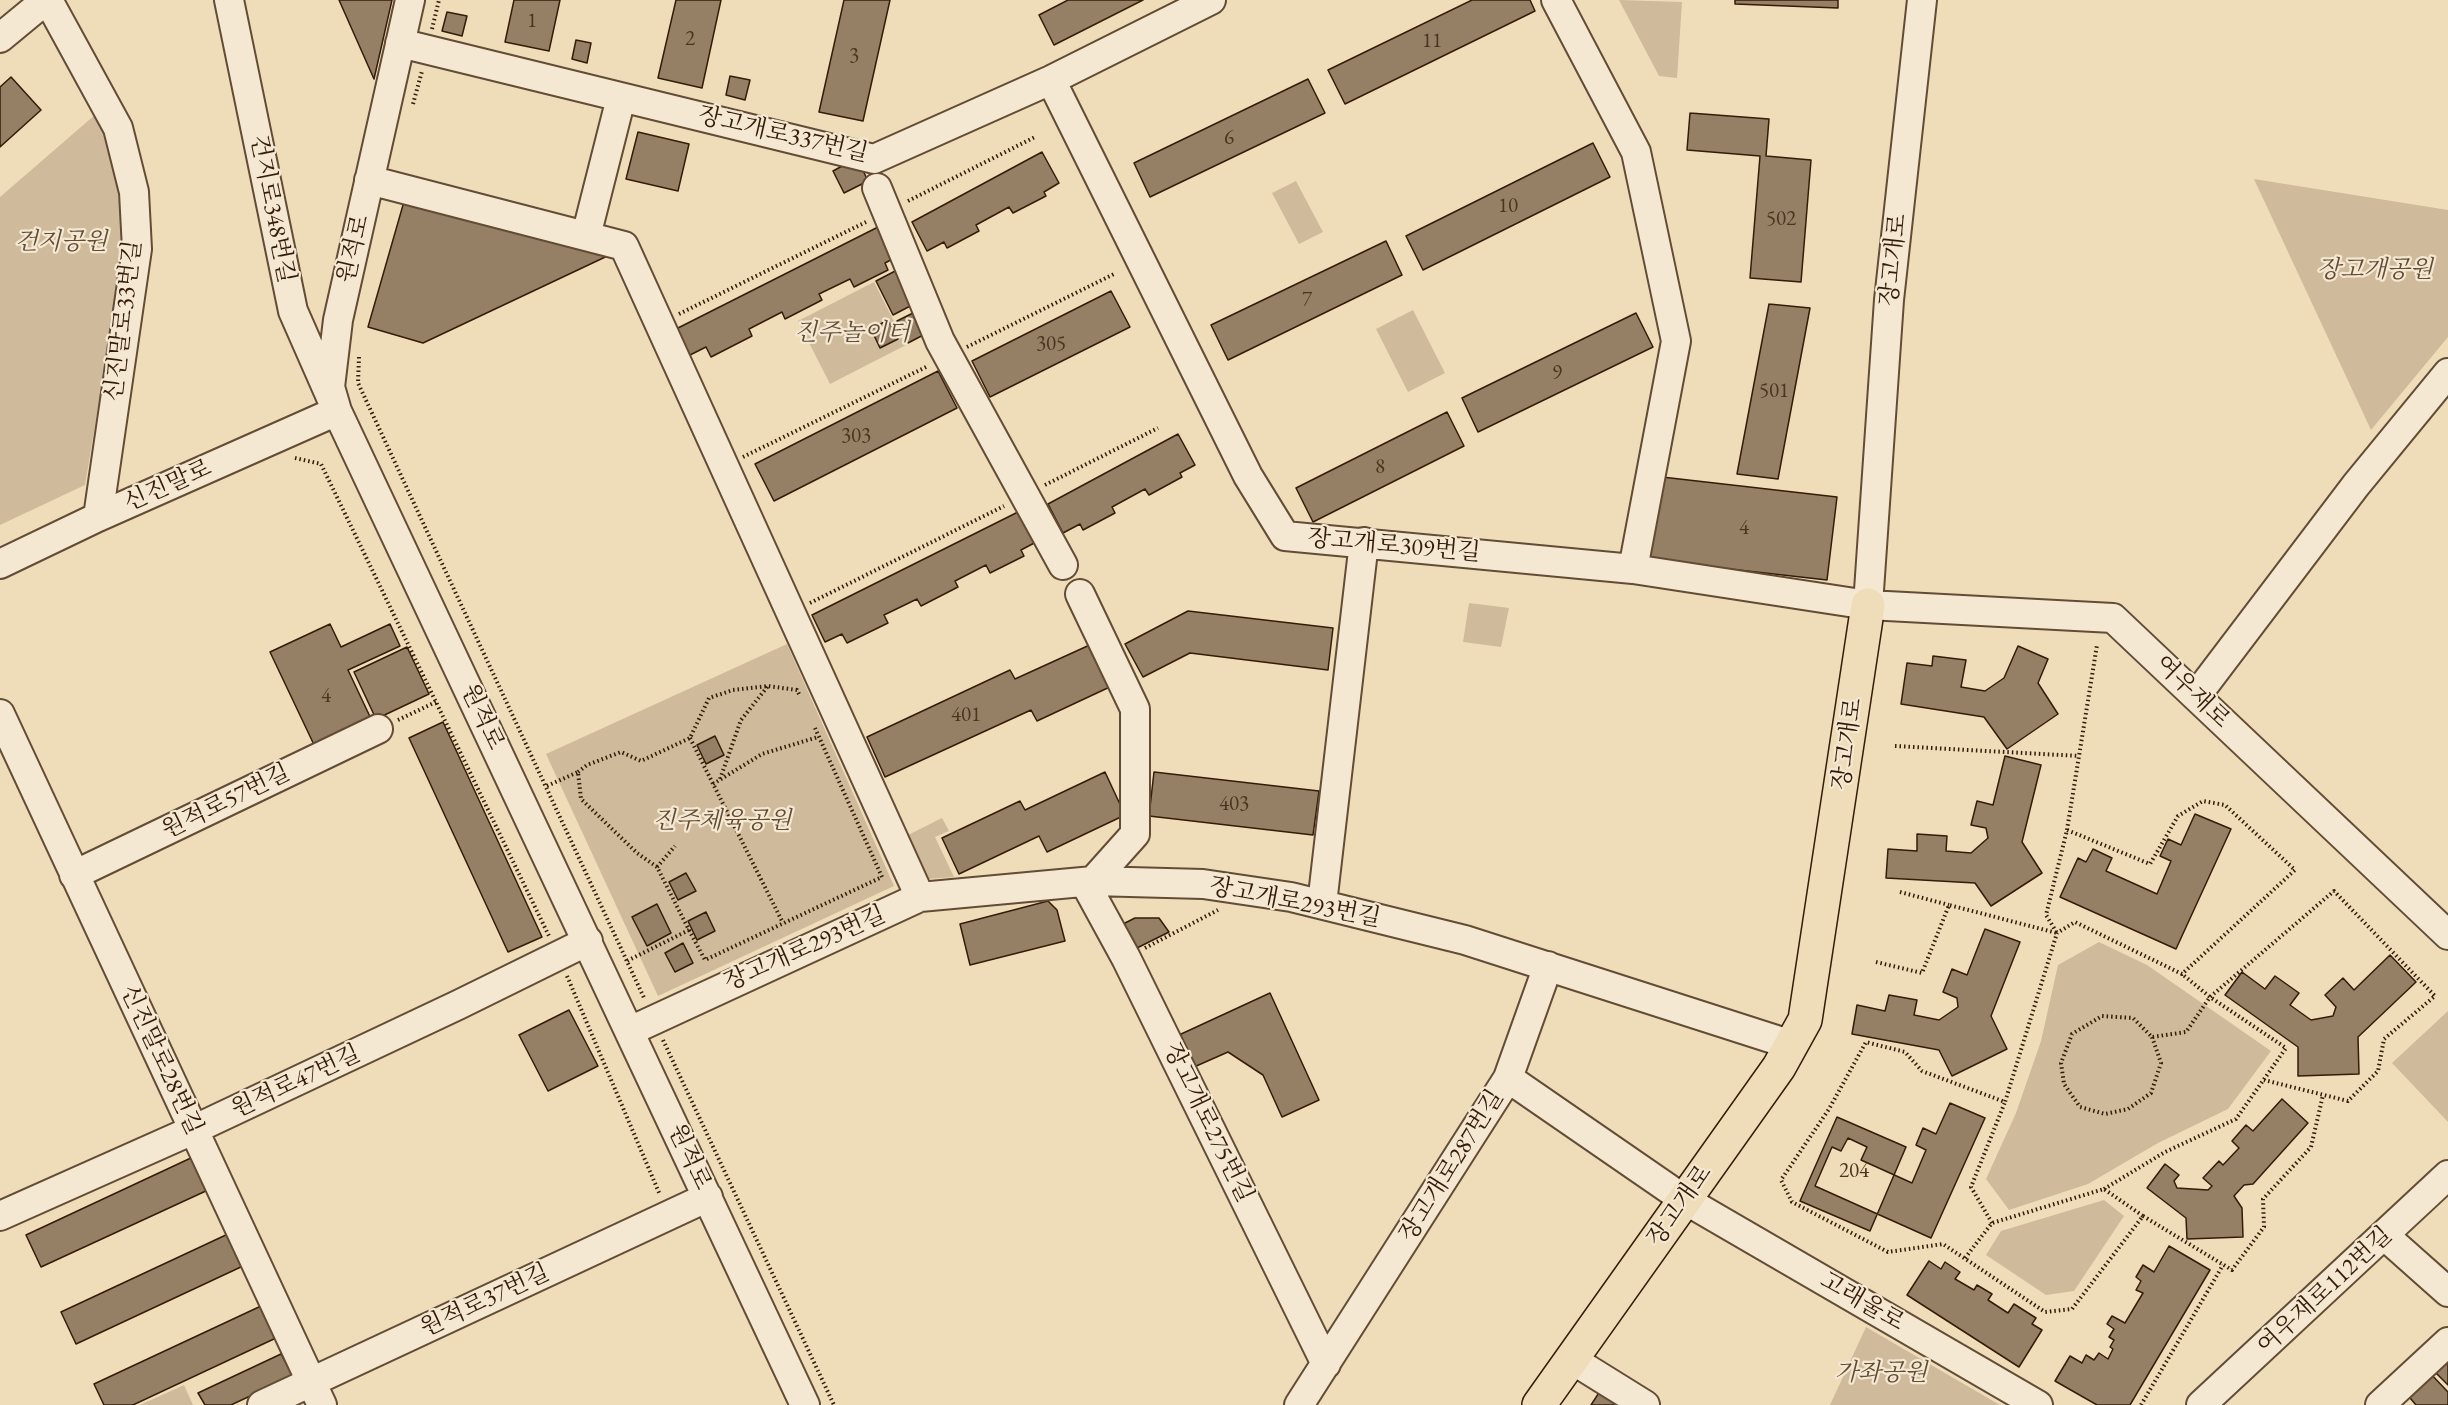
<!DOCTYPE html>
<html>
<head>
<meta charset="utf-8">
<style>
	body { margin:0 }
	canvas { display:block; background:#efdcb9 }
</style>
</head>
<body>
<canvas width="2448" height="1405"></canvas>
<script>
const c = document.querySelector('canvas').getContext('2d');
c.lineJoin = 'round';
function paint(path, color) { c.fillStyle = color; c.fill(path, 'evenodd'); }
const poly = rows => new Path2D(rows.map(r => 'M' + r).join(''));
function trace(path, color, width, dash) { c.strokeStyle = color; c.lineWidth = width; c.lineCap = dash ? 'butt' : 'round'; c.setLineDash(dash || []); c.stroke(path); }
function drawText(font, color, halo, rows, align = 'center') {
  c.font = font + ' "EB Garamond","Noto Serif KR",serif'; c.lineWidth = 4.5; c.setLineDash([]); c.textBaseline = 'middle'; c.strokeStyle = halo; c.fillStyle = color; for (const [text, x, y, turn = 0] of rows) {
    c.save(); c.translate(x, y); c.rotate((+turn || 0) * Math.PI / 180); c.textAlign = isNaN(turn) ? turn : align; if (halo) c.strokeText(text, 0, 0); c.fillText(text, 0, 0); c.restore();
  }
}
const green = poly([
	[1619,0,1682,2,1677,78,1659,76],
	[96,114,111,138,125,247,85,485,0,525,0,197],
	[2254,179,2448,210,2448,337,2371,430],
	[1296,181,1323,232,1299,244,1272,193],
	[874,282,906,345,830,384,798,321],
	[1413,310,1445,373,1408,392,1376,329],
	[1469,603,1509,608,1501,647,1463,642],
	[787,644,894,886,658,996,546,754],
	[942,818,949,831,935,837,954,877,927,879,906,836],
	[2099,942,2147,965,2271,1051,2228,1109,2158,1143,2088,1184,2009,1210,1986,1179,2016,1113,2041,1041,2058,965],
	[2448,1011,2448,1122,2392,1063],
	[2104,1200,2124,1216,2074,1291,2046,1295,1986,1255,2001,1231],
	[1866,1327,2000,1405,1830,1405],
	[184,1385,193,1405,140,1405]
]);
const building = poly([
	[339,0,392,0,374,79,339,0],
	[514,0,560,0,549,51,505,42,514,0],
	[676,0,721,0,702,88,658,78,676,0],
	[844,0,890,0,863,121,819,112,844,0],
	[1068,0,1143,0,1054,45,1039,15,1068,0],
	[1472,0,1530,0,1535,11,1345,104,1328,70,1472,0],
	[1735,0,1838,0,1838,8,1735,4,1735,0],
	[447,12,467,16,462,36,442,31,447,12],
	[576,40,591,43,587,63,572,59,576,40],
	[730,76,750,80,745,100,726,95,730,76],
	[11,77,41,110,0,147,0,87,11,77],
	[1308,79,1325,113,1150,197,1134,163,1308,79],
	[1690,113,1769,119,1766,156,1811,160,1801,282,1750,278,1760,156,1687,150,1690,113],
	[638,132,689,144,678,191,626,179,638,132],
	[1593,143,1610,177,1423,270,1406,236,1593,143],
	[1042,152,1059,183,1044,192,1046,196,1013,213,1009,207,976,225,979,231,947,248,944,242,927,251,912,222,1042,152],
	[857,158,868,181,844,193,833,171,857,158],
	[405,198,618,251,423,343,368,327,405,198],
	[886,223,902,254,885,263,888,270,854,287,850,279,819,294,822,300,785,319,782,312,749,329,752,336,711,357,706,347,690,355,676,329,886,223],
	[1386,241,1402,275,1228,360,1211,325,1386,241],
	[901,268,918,302,893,315,876,281,901,268],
	[1111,291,1130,327,990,397,972,361,1111,291],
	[1769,304,1810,308,1778,479,1737,474,1769,304],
	[919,310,931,331,908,343,897,321,919,310],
	[1636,313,1653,347,1478,432,1462,398,1636,313],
	[888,320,898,339,880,348,871,329,888,320],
	[938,371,957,408,774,501,755,464,938,371],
	[1447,412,1464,446,1313,522,1296,488,1447,412],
	[1178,434,1195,465,1180,473,1182,477,1149,495,1145,489,1112,507,1115,513,1083,530,1080,524,1063,533,1048,504,1178,434],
	[1662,477,1837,497,1827,580,1650,560,1662,477],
	[1022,510,1038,541,1021,550,1024,556,990,573,986,565,955,581,958,587,921,606,917,599,884,615,888,623,847,643,842,634,825,642,812,615,1022,510],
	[1188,611,1333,628,1328,670,1190,653,1143,677,1125,644,1188,611],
	[330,624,341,647,390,624,400,646,348,670,373,723,316,749,270,652,330,624],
	[1094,643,1114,685,1037,721,1031,710,885,777,867,737,1010,670,1015,679,1094,643],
	[2018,646,2048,659,2038,683,2058,714,2007,749,1984,717,1901,704,1907,663,1932,666,1933,656,1966,660,1961,687,1985,691,2004,678,2018,646],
	[407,647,429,694,376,719,354,672,407,647],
	[443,722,542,937,508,952,409,738,443,722],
	[715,736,724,755,706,764,697,745,715,736],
	[2005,756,2041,765,2022,842,2042,873,1991,906,1975,883,1886,878,1888,849,1917,851,1917,834,1947,836,1946,851,1971,853,1988,838,1986,828,1971,825,1977,801,1993,805,2005,756],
	[1105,772,1125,815,1047,852,1039,836,959,874,942,838,1020,801,1025,810,1105,772],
	[1154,772,1319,791,1313,835,1149,816,1154,772],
	[2195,814,2231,829,2176,949,2060,897,2078,858,2086,862,2093,849,2112,858,2106,871,2157,894,2171,861,2160,856,2168,839,2181,845,2195,814],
	[686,873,696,891,678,900,669,882,686,873],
	[1048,901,1057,910,1065,941,970,965,960,924,1048,901],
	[657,904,671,933,647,946,632,917,657,904],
	[706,912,715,931,697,940,688,921,706,912],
	[1135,918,1159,918,1169,932,1127,953,1115,928,1135,918],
	[1985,929,2020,942,1991,1016,2007,1049,1952,1076,1939,1050,1852,1034,1857,1005,1885,1011,1889,995,1917,1000,1914,1015,1939,1020,1958,1007,1957,998,1943,992,1952,969,1967,975,1985,929],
	[683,943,693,963,675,972,665,953,683,943],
	[2390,955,2416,982,2358,1037,2359,1074,2298,1076,2298,1047,2225,995,2242,972,2265,989,2275,976,2299,993,2290,1005,2311,1020,2333,1016,2336,1007,2325,995,2343,978,2354,990,2390,955],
	[1270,993,1319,1100,1282,1117,1263,1075,1228,1052,1194,1067,1179,1035,1270,993],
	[569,1010,598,1066,548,1091,519,1035,569,1010],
	[2282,1099,2308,1123,2253,1184,2244,1185,2234,1196,2242,1208,2243,1237,2187,1239,2186,1218,2147,1188,2165,1164,2179,1175,2174,1181,2177,1188,2208,1190,2212,1186,2203,1178,2219,1161,2223,1165,2239,1148,2232,1141,2246,1125,2253,1131,2282,1099],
	[1950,1103,1985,1118,1931,1238,1815,1186,1832,1147,1841,1151,1848,1138,1867,1147,1861,1160,1912,1183,1926,1150,1916,1145,1923,1128,1936,1134,1950,1103],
	[1837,1117,1906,1147,1870,1231,1800,1201,1837,1117],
	[193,1157,208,1190,41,1267,26,1235,193,1157],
	[228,1234,243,1266,76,1344,61,1312,228,1234],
	[2169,1246,2210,1270,2130,1405,2097,1405,2055,1381,2070,1356,2082,1363,2086,1355,2094,1360,2099,1353,2108,1359,2113,1349,2110,1347,2114,1340,2109,1337,2114,1329,2107,1324,2112,1316,2125,1323,2143,1293,2136,1290,2141,1281,2136,1277,2143,1265,2154,1272,2169,1246],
	[1929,1261,1941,1269,1945,1262,1960,1272,1955,1279,1974,1290,1977,1285,1992,1294,1988,1300,2008,1313,2014,1304,2036,1318,2032,1324,2042,1330,2019,1367,1907,1295,1929,1261],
	[261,1306,276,1338,133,1405,104,1405,94,1384,261,1306],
	[281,1354,293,1376,231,1405,205,1405,198,1393,281,1354],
	[2448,1358,2448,1385,2434,1371,2448,1358],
	[2428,1371,2448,1392,2448,1405,2416,1405,2405,1392,2428,1371],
	[1604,1385,1633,1405,1591,1405,1604,1385]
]);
const path = poly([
	[432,29,439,0],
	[413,104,422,71],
	[908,201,1035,137],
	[679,314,866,222],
	[967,347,1116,273],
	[359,357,358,383,645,1000],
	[743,457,928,366],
	[295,458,321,464,549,936],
	[1045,485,1158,428],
	[810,603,1004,506],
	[398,720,438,701],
	[690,738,783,923],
	[1895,746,2079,756],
	[578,772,587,765,621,752,641,761,690,738,709,698,733,690,768,686,797,690,799,694],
	[720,779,741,720,768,686],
	[713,784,762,754,818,737],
	[547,786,578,772,581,799,637,853,657,867,689,930,627,961],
	[2067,830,2097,645],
	[657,867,675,846],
	[1900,892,1949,905],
	[689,930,705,960,882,877,815,728],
	[1145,948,1218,910],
	[1876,962,1922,973,1949,905,2057,933],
	[567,976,660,1195],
	[2152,1037,2161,1063,2151,1093,2128,1109,2105,1114,2080,1107,2064,1084,2061,1063,2072,1034,2102,1016,2133,1018,2152,1037,2186,1032,2210,997,2334,891,2435,996,2384,1039,2378,1071,2348,1101,2264,1080],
	[663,1040,834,1405],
	[2104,1189,2165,1152,2236,1119,2286,1048,2210,997,2182,974],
	[2143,1216,2232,1270,2264,1227,2263,1199,2311,1147,2323,1095],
	[1992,1223,1971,1187,2005,1102],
	[1965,1258,1992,1223,2104,1189,2143,1216,2072,1309,2045,1312,1943,1244,1888,1252,1792,1202,1781,1180,1829,1109,1866,1042,1905,1052,1922,1071,2005,1102,2057,933,2075,922,2182,974,2295,870,2225,805,2203,801,2178,816,2150,864,2067,830,2046,915,2057,933],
	[2141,1405,2223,1265]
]);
const minor = poly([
	[48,0,118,128,134,192,137,249,98,517],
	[410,0,338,320,330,387,337,411,805,1405],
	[1556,0,1636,152,1676,341,1633,569],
	[0,38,46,0],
	[400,43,874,159,1051,80,1211,0],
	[1051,80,1248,476,1285,536,1633,569,1868,605,2113,618,2448,935],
	[369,180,624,246,920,897],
	[877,188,940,341,1063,565],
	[586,236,621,98],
	[0,564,98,517,337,411,293,311,229,0],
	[1080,594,1135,709,1135,834,1093,881],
	[1868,605,1889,300,1922,0],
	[2196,696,2356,485,2448,373],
	[0,714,322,1405],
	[74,875,378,729],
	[1085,883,1126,958,1326,1364],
	[1322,904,1364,542],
	[630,1031,920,897,1093,881,1203,884,1291,897,1465,940,1792,1045],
	[1508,1078,1685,1200,2038,1405],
	[0,1216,193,1130,458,1005,588,941],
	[2385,1236,2448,1292],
	[1571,1359,1645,1405],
	[262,1405,708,1197],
	[1299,1405,1508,1078,1548,966],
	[2201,1405,2448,1175],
	[2380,1405,2448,1342]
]);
const major = poly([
	[1539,1405,1779,1067,1805,1020,1868,605]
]);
const numberNames = [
	["1",532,21],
	["2",690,39],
	["11",1432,41],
	["3",854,56],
	["6",1229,138],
	["10",1508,206],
	["502",1781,219],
	["7",1307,300],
	["305",1051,344],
	["9",1557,373],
	["501",1774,391],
	["303",856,436],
	["8",1380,467],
	["4",1744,528],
	["4",326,696],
	["401",966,715],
	["403",1234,804],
	["204",1854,1171]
];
const streetNames = [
	["장고개로337번길",783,135,13],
	["건지로348번길",272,209,79],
	["원적로",354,249,-77],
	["장고개로",1894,260,-84],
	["신진말로33번길",124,321,-83],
	["신진말로",168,486,-24],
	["장고개로309번길",1394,546,5],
	["여우재로",2192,692,44],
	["원적로",482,717,65],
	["장고개로",1848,744,-82],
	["원적로57번길",226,802,-26],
	["장고개로293번길",1295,903,11],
	["장고개로293번길",805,949,-24],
	["신진말로28번길",161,1060,65],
	["원적로47번길",296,1082,-25],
	["장고개로275번길",1208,1123,64],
	["원적로",689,1157,65],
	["장고개로287번길",1452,1166,-58],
	["장고개로",1680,1206,-55],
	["여우재로112번길",2325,1291,-43],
	["원적로37번길",485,1301,-25],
	["고래울로",1862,1302,30]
];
const parkNames = [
	["건지공원",61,242],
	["장고개공원",2375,270],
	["진주놀이터",852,333],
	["진주체육공원",722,821],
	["가좌공원",1881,1373]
];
paint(green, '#cfbb9b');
paint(building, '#958065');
trace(building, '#341c09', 1.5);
trace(minor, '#634c35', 32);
trace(major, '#341c09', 36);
trace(path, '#341c09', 4, [1.5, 3]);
trace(minor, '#f5e8d2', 28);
trace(major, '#efdcb9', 33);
drawText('21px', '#4c3520', null, numberNames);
drawText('24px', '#341c09', '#f5e8d2', streetNames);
drawText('italic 24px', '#624c35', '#f5e8d2', parkNames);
</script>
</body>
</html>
